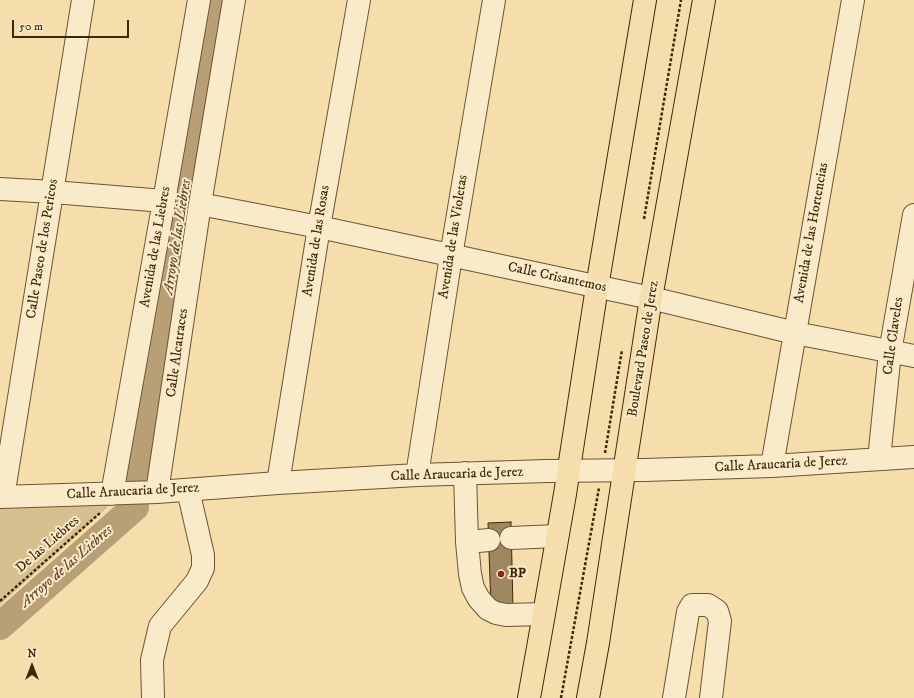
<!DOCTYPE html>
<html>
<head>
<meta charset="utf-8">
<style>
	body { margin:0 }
	#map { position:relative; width:914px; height:698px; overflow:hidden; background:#f6deac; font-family:"IM FELL DW Pica",serif }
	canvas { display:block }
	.north { position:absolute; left:12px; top:646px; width:40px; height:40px; -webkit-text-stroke:3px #f9eac9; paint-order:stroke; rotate:0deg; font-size:11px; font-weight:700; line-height:16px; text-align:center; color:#3f2609 }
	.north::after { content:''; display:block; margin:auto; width:14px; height:18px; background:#3f2609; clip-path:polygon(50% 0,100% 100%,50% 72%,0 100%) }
	.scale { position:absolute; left:12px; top:20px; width:117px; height:18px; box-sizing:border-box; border:2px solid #3f2609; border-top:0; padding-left:5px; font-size:12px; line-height:14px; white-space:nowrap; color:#3f2609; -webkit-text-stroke:3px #f9eac9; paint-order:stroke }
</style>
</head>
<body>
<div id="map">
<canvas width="914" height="698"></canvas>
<div class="north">N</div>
<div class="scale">50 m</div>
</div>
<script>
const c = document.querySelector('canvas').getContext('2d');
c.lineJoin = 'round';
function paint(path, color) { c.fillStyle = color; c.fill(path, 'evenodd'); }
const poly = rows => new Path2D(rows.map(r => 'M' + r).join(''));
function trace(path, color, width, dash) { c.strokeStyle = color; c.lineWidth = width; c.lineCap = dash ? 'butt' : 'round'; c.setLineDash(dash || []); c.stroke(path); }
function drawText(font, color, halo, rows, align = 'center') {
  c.font = font + ' "IM FELL DW Pica",serif'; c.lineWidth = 4; c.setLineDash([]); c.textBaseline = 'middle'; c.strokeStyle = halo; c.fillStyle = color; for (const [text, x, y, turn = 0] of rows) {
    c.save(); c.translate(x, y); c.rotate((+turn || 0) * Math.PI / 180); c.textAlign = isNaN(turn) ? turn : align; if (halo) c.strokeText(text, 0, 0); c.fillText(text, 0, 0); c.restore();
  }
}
const green = poly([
	[110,505,0,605,0,506]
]);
const river = poly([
	[139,473,216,0],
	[0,626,135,507]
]);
const building = poly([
	[511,522,513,608,491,608,488,523,511,522]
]);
const path = poly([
	[644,219,681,0],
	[605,453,622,350],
	[0,601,100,513],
	[561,698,599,488]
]);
const minor = poly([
	[0,189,53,192,164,201],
	[200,204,319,227,651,298,795,333,914,356],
	[879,459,890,352,914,215],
	[772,466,795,333,853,0],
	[465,473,467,542,470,574,473,588,479,599,488,609,496,613,506,615,544,614],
	[417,475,451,256,494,0],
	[278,483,319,227,359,0],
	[157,492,200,204,234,0],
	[112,494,164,201,199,0],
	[0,497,157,492,278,483,417,475,547,471,644,470,772,466,914,457],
	[3,497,83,0],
	[511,538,557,536],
	[467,542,489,540],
	[153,698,152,660,160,626,197,581,203,568,203,555,188,490],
	[674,698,688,612,692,605,708,605,717,611,720,621,711,698]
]);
const major = poly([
	[529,698,544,614,565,494,597,287,645,0],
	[588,698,598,643,627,453,651,298,704,0]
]);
const markers = [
	[501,574,4,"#8f2418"]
];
const streetNames = [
	["Avenida de las Hortencias",812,233,-80],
	["Avenida de las Violetas",454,237,-81],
	["Avenida de las Rosas",317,241,-81],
	["Avenida de las Liebres",156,247,-80],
	["Calle Paseo de los Pericos",43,249,-81],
	["Calle Crisantemos",557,278,12],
	["Calle Claveles",894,336,-82],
	["Boulevard Paseo de Jerez",644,349,-81],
	["Calle Alcatraces",178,353,-82],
	["Calle Araucaria de Jerez",781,465,-3],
	["Calle Araucaria de Jerez",457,475,-2],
	["Calle Araucaria de Jerez",133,492,-3],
	["De las Liebres",48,545,-41]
];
const poiNames = [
	["BP",509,574]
];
const waterNames = [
	["Arroyo de las Liebres",178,237,-81],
	["Arroyo de las Liebres",67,567,-41]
];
paint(green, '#d7bf90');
trace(river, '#b89f75', 28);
paint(building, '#9e865e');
trace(building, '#3f2609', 1);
trace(minor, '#6d5432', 24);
trace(major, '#3f2609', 24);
trace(path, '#3f2609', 2.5, [3, 2]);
trace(minor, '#f9eac9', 22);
trace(major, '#f6deac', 22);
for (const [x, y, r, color] of markers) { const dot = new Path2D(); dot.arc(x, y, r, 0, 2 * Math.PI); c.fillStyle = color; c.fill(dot); trace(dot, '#f9eac9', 1.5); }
drawText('14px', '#3f2609', '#f9eac9', streetNames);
drawText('bold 14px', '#3f2609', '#f9eac9', poiNames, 'left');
drawText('italic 15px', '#634a29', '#f9eac9', waterNames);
</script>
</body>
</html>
